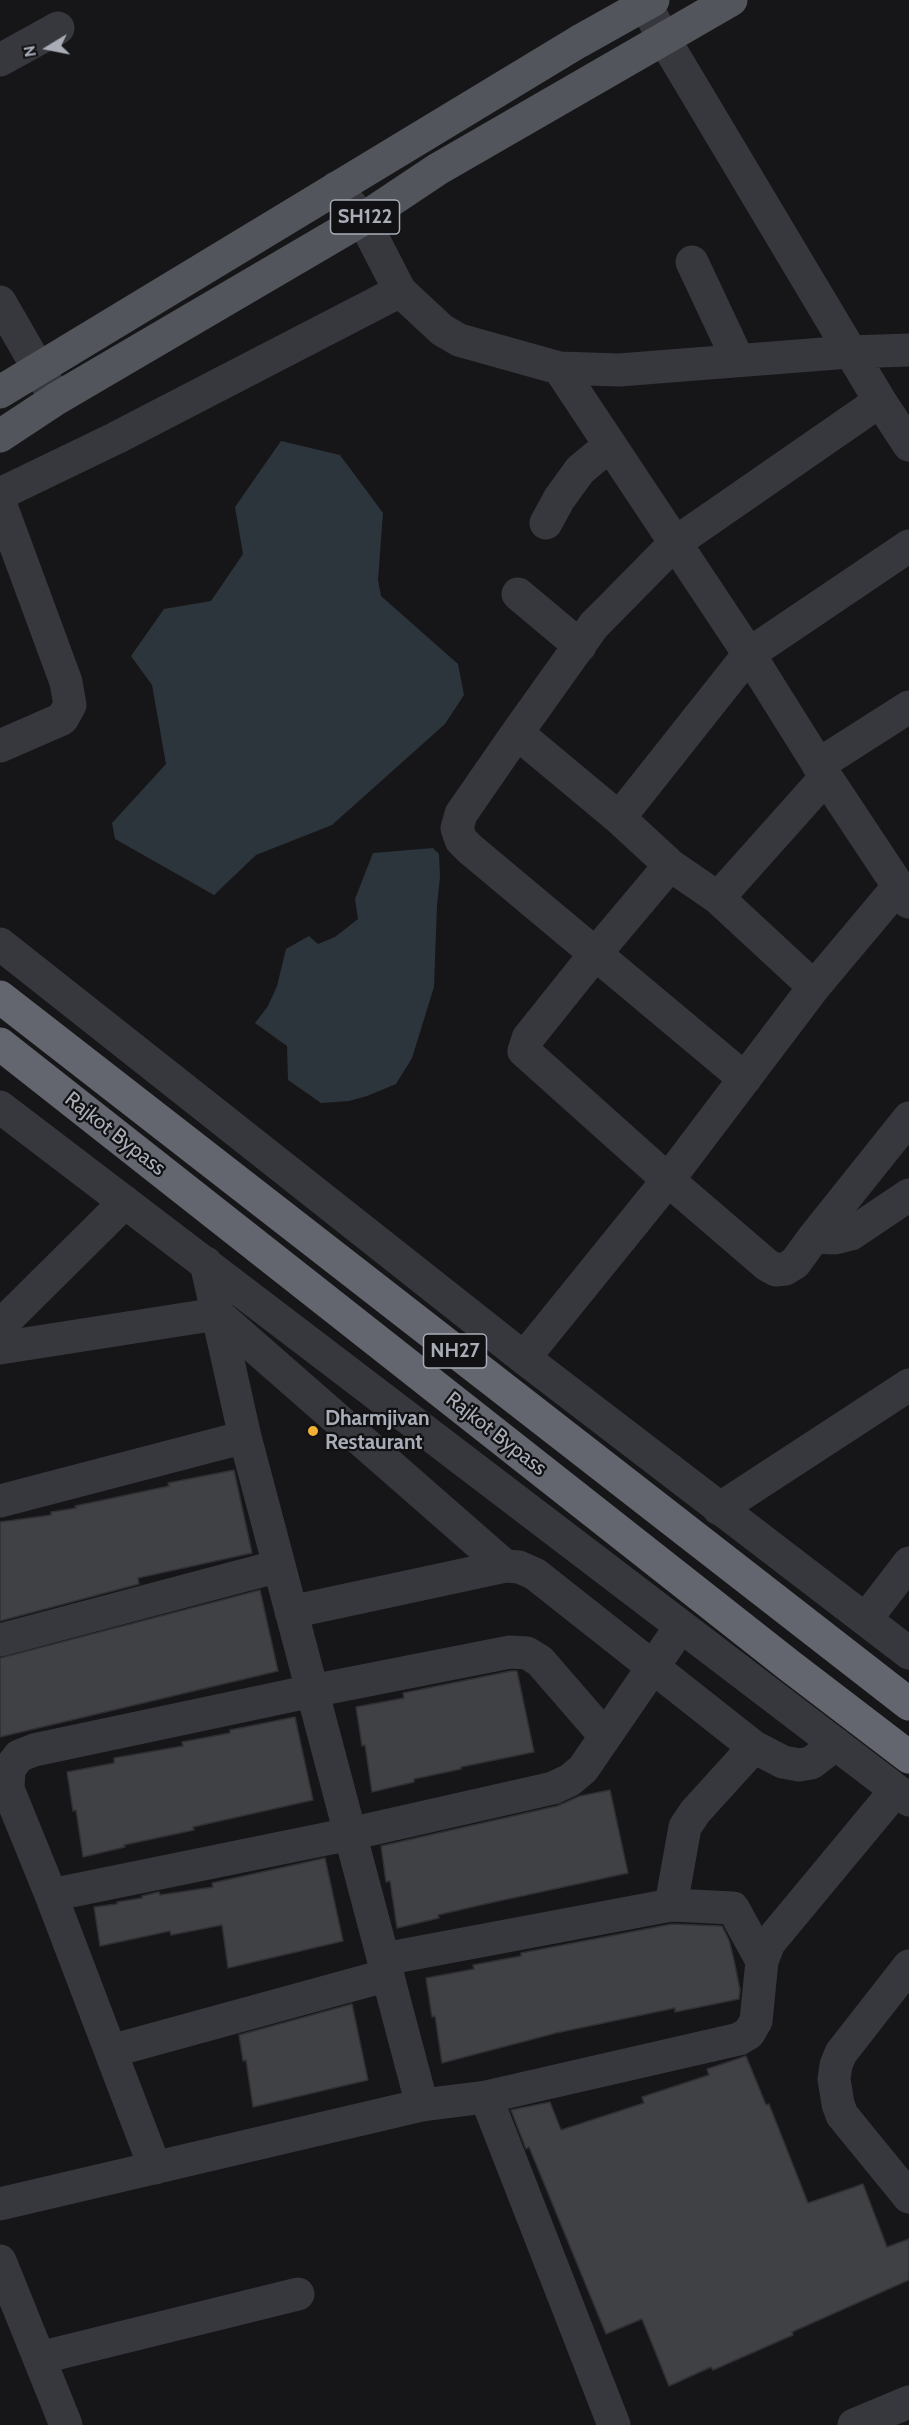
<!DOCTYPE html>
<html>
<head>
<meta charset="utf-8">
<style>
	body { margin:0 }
	#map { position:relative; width:909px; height:2425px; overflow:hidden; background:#161618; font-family:Cabin,sans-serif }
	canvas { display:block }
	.north { position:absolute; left:18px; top:18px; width:60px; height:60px; -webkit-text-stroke:4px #111113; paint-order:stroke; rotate:260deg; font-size:16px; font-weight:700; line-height:24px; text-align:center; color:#a8adb8 }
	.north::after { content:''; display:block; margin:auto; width:21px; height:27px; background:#a8adb8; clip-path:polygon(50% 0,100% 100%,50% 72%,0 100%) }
</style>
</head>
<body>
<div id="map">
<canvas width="909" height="2425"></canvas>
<div class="north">N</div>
</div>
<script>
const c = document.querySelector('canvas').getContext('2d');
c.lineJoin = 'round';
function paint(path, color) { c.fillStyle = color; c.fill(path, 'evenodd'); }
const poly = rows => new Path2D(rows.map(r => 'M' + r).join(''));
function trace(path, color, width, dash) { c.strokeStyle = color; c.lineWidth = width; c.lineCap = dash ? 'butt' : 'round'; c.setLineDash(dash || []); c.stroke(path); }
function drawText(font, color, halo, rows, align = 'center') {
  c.font = font + ' Cabin,sans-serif'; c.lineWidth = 4.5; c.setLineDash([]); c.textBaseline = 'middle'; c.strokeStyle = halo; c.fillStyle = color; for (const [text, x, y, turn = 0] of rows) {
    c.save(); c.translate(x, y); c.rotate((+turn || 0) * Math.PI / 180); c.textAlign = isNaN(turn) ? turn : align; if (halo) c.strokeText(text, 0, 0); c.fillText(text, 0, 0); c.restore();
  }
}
const water = poly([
	[281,441,340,455,383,513,378,580,381,596,458,664,464,695,445,724,332,825,256,855,214,895,115,839,112,823,166,764,152,685,131,656,164,609,211,601,243,554,235,507],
	[433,848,439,854,440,877,437,905,434,987,412,1058,396,1084,367,1096,349,1101,321,1103,288,1080,287,1046,255,1023,268,1006,277,986,286,949,309,936,318,944,335,937,358,919,355,899,373,853]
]);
const building = poly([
	[234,1470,252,1553,138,1578,139,1584,0,1621,0,1522,51,1515,51,1512,76,1508,75,1506,169,1486,168,1483,234,1470],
	[260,1590,278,1671,0,1737,0,1658,260,1590],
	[511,1671,517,1671,534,1752,461,1767,461,1769,414,1779,414,1782,372,1792,365,1745,362,1746,356,1707,404,1698,403,1693,511,1671],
	[295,1717,313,1800,193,1827,194,1830,124,1845,125,1847,83,1857,76,1810,73,1811,67,1772,114,1763,114,1758,183,1746,182,1742,230,1733,230,1730,295,1717],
	[610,1790,628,1873,485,1904,438,1915,439,1918,397,1928,390,1881,386,1882,381,1846,557,1806,580,1796,610,1790],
	[325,1858,343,1941,228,1968,222,1925,171,1935,170,1931,100,1946,94,1907,117,1904,117,1902,142,1898,142,1896,159,1892,160,1895,213,1887,212,1883,325,1858],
	[672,1924,722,1926,729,1940,734,1960,740,1990,739,1999,675,2012,675,2008,556,2033,442,2063,435,2016,432,2017,426,1978,474,1969,473,1965,521,1956,521,1953,672,1924],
	[352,2004,368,2080,253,2107,246,2060,243,2061,239,2035,352,2004],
	[746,2056,766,2105,769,2104,808,2203,863,2184,887,2247,909,2239,909,2280,792,2332,793,2335,713,2370,711,2367,669,2386,642,2319,606,2334,529,2147,526,2149,511,2110,550,2102,561,2130,644,2103,642,2097,709,2075,707,2069,746,2056]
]);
const minor = poly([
	[643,0,664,39,880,401,675,543,611,608,594,625,517,733,461,814,457,828,461,840,470,849,745,1079],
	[0,60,58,28],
	[336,188,363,219,400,291,442,330,459,340,559,368,619,370,849,352,909,350],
	[692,262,738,360],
	[0,302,53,394],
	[559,368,749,654,826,777,909,902],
	[880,401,909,445],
	[0,494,116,438,400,291],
	[0,503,66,682,70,705,62,719,0,746],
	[546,523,559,499,580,470,610,445],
	[518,594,580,646],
	[517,733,619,818,670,865,718,898],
	[818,765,909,707],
	[619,818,749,654,909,546],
	[670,865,596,953,528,1038,524,1051,668,1180,767,1265,776,1270,785,1269,795,1263,814,1237],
	[0,944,524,1358,909,1653],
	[814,987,718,898,826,777],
	[0,1107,909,1800],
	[909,1118,814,1237,835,1238,851,1234,909,1195],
	[206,1263,245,1437,422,2105],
	[0,1326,125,1202],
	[0,1348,217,1314,505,1566],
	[524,1358,668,1180,814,987,898,887],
	[0,1501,245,1437],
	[719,1509,909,1385],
	[291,1612,505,1566,519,1567,535,1574,754,1747,783,1762,799,1765,811,1763,836,1744],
	[866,1619,909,1563],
	[0,1640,279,1566],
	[51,1895,350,1834,553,1788,570,1780,583,1769,681,1626],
	[671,1905,733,1908,762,1961],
	[384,1959,671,1905,685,1827,695,1812,754,1747],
	[909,1966,841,2053,836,2065,834,2079,838,2104,842,2115,909,2197],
	[111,2051,388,1975],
	[486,2097,614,2425],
	[155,2168,51,1895,8,1789,9,1769,19,1756,34,1750,312,1691,510,1652,527,1653,540,1661,605,1736],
	[0,2204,422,2105,486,2097,739,2039,749,2033,756,2021,762,1961,769,1943,896,1790],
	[0,2261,66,2425],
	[39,2358,298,2294],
	[854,2425,909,2402]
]);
const major = poly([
	[0,392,578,42,653,0],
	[0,436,56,399,363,219,438,169,731,0]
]);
const highway = poly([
	[0,997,909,1704],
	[0,1044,790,1666,909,1757]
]);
const markers = [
	[313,1431,6,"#f2b134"]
];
const shields = [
	[365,217,69],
	[455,1351,63]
];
const shieldNames = [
	["SH122",365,217],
	["NH27",455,1351]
];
const streetNames = [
	["Rajkot Bypass",115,1134,38],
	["Rajkot Bypass",496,1434,38]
];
const poiNames = [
	["Dharmjivan",325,1419],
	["Restaurant",325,1443]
];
paint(water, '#2c353c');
paint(building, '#404145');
trace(building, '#303034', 1.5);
trace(minor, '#37383d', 33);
trace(major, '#53555c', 33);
trace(highway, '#63666e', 33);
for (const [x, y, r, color] of markers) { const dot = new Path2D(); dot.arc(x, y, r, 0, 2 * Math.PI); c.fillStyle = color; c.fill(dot); trace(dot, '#111113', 2); }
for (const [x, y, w] of shields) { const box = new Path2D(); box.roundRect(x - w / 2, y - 17, w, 34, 4.5); c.fillStyle = '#111113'; c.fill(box); trace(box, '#a8adb8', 1.5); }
drawText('bold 20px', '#a8adb8', null, shieldNames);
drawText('21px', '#a8adb8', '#111113', streetNames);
drawText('bold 21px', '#a8adb8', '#111113', poiNames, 'left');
</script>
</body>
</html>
